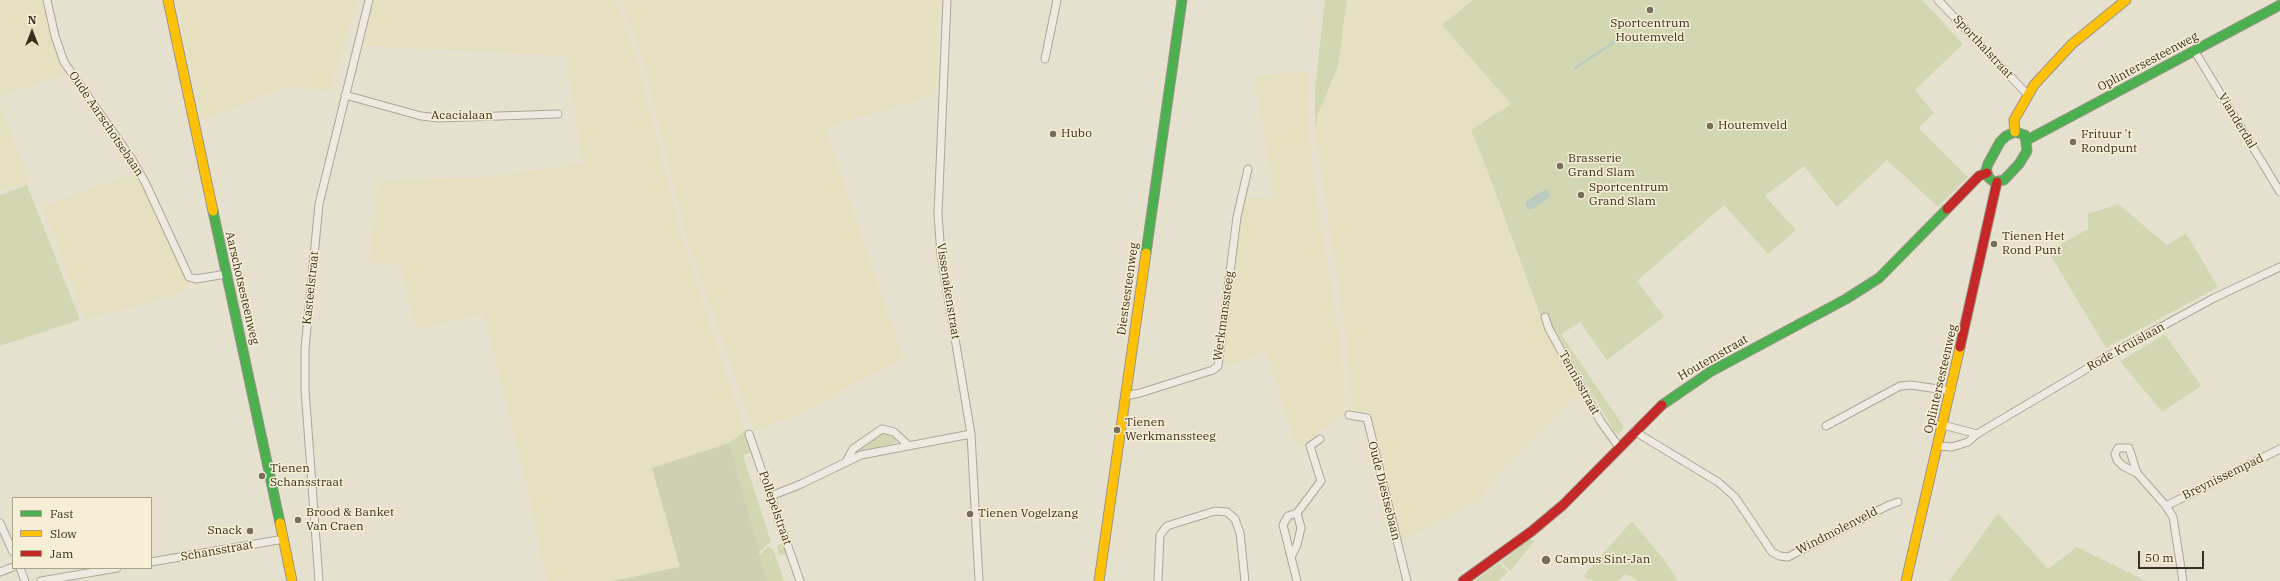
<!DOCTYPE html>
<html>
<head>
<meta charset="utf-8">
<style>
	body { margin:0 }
	#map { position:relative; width:2280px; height:581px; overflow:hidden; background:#e6e1cf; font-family:"IBM Plex Serif",serif }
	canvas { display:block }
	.legend { position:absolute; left:12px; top:497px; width:140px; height:72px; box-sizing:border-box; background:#f7efd5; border:1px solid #aca28c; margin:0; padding:5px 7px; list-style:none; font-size:12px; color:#3b2f1f }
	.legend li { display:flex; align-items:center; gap:8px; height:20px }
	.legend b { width:20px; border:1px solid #aca28c }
	.north { position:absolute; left:12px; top:12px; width:40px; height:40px; -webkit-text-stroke:3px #f7efd5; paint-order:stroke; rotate:0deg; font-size:11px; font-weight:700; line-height:16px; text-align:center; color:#3b2f1f }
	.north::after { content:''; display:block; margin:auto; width:14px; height:18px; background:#3b2f1f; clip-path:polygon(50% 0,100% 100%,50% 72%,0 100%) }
	.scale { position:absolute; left:2138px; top:551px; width:66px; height:18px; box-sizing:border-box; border:2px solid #3b2f1f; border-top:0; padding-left:5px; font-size:12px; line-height:14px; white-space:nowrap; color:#3b2f1f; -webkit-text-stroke:3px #f7efd5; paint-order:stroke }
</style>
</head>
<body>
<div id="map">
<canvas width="2280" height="581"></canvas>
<ul class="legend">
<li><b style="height:5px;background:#4caf50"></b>Fast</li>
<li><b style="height:5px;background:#ffc107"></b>Slow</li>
<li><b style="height:5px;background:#c62828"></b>Jam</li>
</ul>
<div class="north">N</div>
<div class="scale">50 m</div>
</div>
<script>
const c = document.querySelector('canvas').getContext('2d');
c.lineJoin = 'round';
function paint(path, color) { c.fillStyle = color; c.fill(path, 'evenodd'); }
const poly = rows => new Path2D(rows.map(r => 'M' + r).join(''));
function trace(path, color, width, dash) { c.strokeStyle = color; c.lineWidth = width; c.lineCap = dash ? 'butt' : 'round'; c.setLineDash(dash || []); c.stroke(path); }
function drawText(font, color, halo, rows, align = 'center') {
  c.font = font + ' "IBM Plex Serif",serif'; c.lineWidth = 3; c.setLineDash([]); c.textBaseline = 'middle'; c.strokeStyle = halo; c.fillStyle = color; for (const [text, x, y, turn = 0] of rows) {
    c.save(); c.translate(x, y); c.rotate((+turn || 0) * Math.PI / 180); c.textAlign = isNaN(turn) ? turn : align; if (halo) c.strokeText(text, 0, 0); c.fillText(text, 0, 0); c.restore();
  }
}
const farmland = poly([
	[0,0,44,0,48,26,56,57,67,73,0,96],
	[176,0,358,0,334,73,332,92,287,86,202,121],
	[374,0,614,0,621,13,636,56,683,242,745,431,729,443,653,468,680,567,611,581,547,581,526,481,484,313,417,329,401,266,369,262,379,180,490,177,583,163,566,56,363,46],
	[621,0,939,0,936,94,825,128,903,358,800,413,754,432,687,238,643,60],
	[1347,0,1473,0,1442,25,1512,104,1471,131,1485,164,1543,327,1579,393,1496,476,1476,502,1401,541,1370,412,1361,413,1355,411,1351,405,1347,344,1315,130,1318,114,1338,66],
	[1308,71,1307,111,1314,182,1341,345,1345,405,1343,414,1301,446,1296,445,1267,352,1226,366,1223,358,1244,197,1274,198,1255,76],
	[0,104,29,181,0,191],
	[136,173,190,285,173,296,85,319,42,206]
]);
const green = poly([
	[1325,0,1347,0,1338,66,1318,114,1315,130,1315,89],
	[1473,0,1922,0,1963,44,1915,90,1934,113,1919,128,1968,177,1938,207,1887,160,1837,207,1804,166,1765,196,1796,230,1768,254,1724,205,1637,281,1664,317,1607,360,1580,322,1561,334,1624,427,1619,434,1614,431,1555,330,1547,334,1485,164,1471,130,1511,104,1442,25],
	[27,185,80,320,0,346,0,195],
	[2118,204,2167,245,2186,233,2218,287,2106,348,2048,251,2088,229,2088,214],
	[2165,334,2201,386,2162,412,2120,361],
	[745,431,753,452,743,455,771,542,758,553,729,443],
	[887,432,897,438,895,443,862,451,861,449,861,447,881,433],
	[1998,513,2048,569,2077,547,2146,581,1949,581],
	[1632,521,1666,562,1678,581,1638,581,1628,575,1624,575,1618,581,1595,581,1585,578,1585,574],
	[1530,539,1534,541,1533,543,1510,571,1501,562],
	[780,544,783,544,786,553,779,556,777,546],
	[768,547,773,549,784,581,767,581,759,556],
	[1499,563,1508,572,1498,581,1474,581]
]);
const cemetery = poly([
	[729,443,767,581,612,581,680,567,652,468]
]);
const water = poly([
	[1546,189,1551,194,1549,198,1533,209,1527,209,1525,202]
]);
const stream = poly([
	[1575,68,1622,37]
]);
const street = poly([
	[47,0,55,36,64,62,131,158,145,182,189,277,196,279,226,274],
	[947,0,938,214,941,255,971,434,979,581],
	[1938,0,2027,94],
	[2194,50,2280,192],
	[1045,59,1057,0],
	[345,95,421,116,439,118,558,114],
	[1545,317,1549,329,1601,422,1619,447],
	[1125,396,1140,393,1213,370,1218,366,1237,217,1248,169],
	[1349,415,1367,418,1407,581],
	[1943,425,1977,434],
	[1826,426,1900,386,1911,385,1951,391],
	[1634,431,1718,482,1735,497,1772,552,1780,556,1788,557,1889,505,1898,502],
	[749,434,800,581],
	[1938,446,1952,447,1968,442,1977,434,2115,352,2214,298,2280,267],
	[846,462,853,449,882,429,894,432,908,445],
	[2137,473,2129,448,2118,448,2115,454,2117,460,2123,466,2137,473,2166,506,2173,517,2183,581],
	[771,496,801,484,861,455,971,434],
	[2166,506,2280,449],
	[0,523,13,552],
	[1291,557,1297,545,1301,528,1297,513],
	[151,562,284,539],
	[20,568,25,581],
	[0,572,13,567],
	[41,581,117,568],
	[319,581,305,389,305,349,319,204,369,0],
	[1158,581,1160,535,1167,526,1215,511,1227,512,1235,519,1240,533,1245,581],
	[1297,581,1283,525,1288,516,1297,513,1321,481,1310,446,1320,439]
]);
const fast = poly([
	[2015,132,2025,135,2027,151,2019,164,2004,180,1994,182,1989,178,1986,170,1988,164,2000,142,2006,136,2015,132],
	[2027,140,2280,5],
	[213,211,280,523],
	[1146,253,1182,0],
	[1662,405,1710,372,1846,299,1879,278,1947,209]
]);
const slow = poly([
	[168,0,213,211],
	[2015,132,2014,120,2034,85,2072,44,2126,0],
	[280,523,292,581],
	[1099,581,1146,253],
	[1906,581,1960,347]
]);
const jam = poly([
	[1947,209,1979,176,1987,173],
	[1960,347,1997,182],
	[1463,581,1532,531,1563,505,1662,405]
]);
const markers = [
	[1650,10,4,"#776d5d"],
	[1710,126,4,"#776d5d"],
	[1053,134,4,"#776d5d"],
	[2073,142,4,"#776d5d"],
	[1560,166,4,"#776d5d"],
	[1581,195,4,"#776d5d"],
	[1994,244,4,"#776d5d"],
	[1117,430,4,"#776d5d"],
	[262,476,4,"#776d5d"],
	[970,514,4,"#776d5d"],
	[298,520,4,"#776d5d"],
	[250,531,4,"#776d5d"],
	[1546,560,5,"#776d5d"]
];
const poiNames = [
	["Sportcentrum",1650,24,"center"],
	["Houtemveld",1650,38,"center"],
	["Houtemveld",1718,126],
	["Hubo",1061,134],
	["Frituur 't",2081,135],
	["Rondpunt",2081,149],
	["Brasserie",1568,159],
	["Grand Slam",1568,173],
	["Sportcentrum",1589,188],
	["Grand Slam",1589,202],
	["Tienen Het",2002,237],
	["Rond Punt",2002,251],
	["Tienen",1125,423],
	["Werkmanssteeg",1125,437],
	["Tienen",270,469],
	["Schansstraat",270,483],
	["Brood & Banket",306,513],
	["Van Craen",306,527],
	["Tienen Vogelzang",978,514],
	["Snack",242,531,"right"],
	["Campus Sint-Jan",1555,560]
];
const streetNames = [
	["Sporthalstraat",1983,47,47],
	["Oplintersesteenweg",2148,62,-28],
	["Acacialaan",462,116],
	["Vianderdal",2237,121,59],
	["Oude Aarschotsebaan",106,124,56],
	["Aarschotsesteenweg",242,288,77],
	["Kasteelstraat",311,288,-84],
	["Diestsesteenweg",1128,289,-82],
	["Vissenakenstraat",948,291,81],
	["Werkmanssteeg",1224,316,-82],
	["Rode Kruislaan",2126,347,-29],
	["Houtemstraat",1713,358,-30],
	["Oplintersesteenweg",1941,379,-77],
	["Tennisstraat",1579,383,61],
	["Breynissempad",2223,477,-26],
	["Oude Diestsebaan",1384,491,76],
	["Pollepelstraat",775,508,71],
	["Windmolenveld",1837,531,-27],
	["Schansstraat",217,551,-10]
];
paint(farmland, '#e5e1c0');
paint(green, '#d3d7b1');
paint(cemetery, '#ced0b1');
paint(water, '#baccc2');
trace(stream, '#baccc2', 2.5);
trace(street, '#aba698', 9);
trace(fast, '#9b9588', 11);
trace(slow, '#9b9588', 11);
trace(jam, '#9b9588', 11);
trace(street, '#eeeae1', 7);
trace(fast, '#4caf50', 9);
trace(slow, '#ffc107', 9);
trace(jam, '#c62828', 9);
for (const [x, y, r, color] of markers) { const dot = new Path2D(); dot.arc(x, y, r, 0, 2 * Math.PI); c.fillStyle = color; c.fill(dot); trace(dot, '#f7efd5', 1.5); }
drawText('12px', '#3b2f1f', '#f7efd5', poiNames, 'left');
drawText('12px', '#3b2f1f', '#f7efd5', streetNames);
</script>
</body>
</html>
